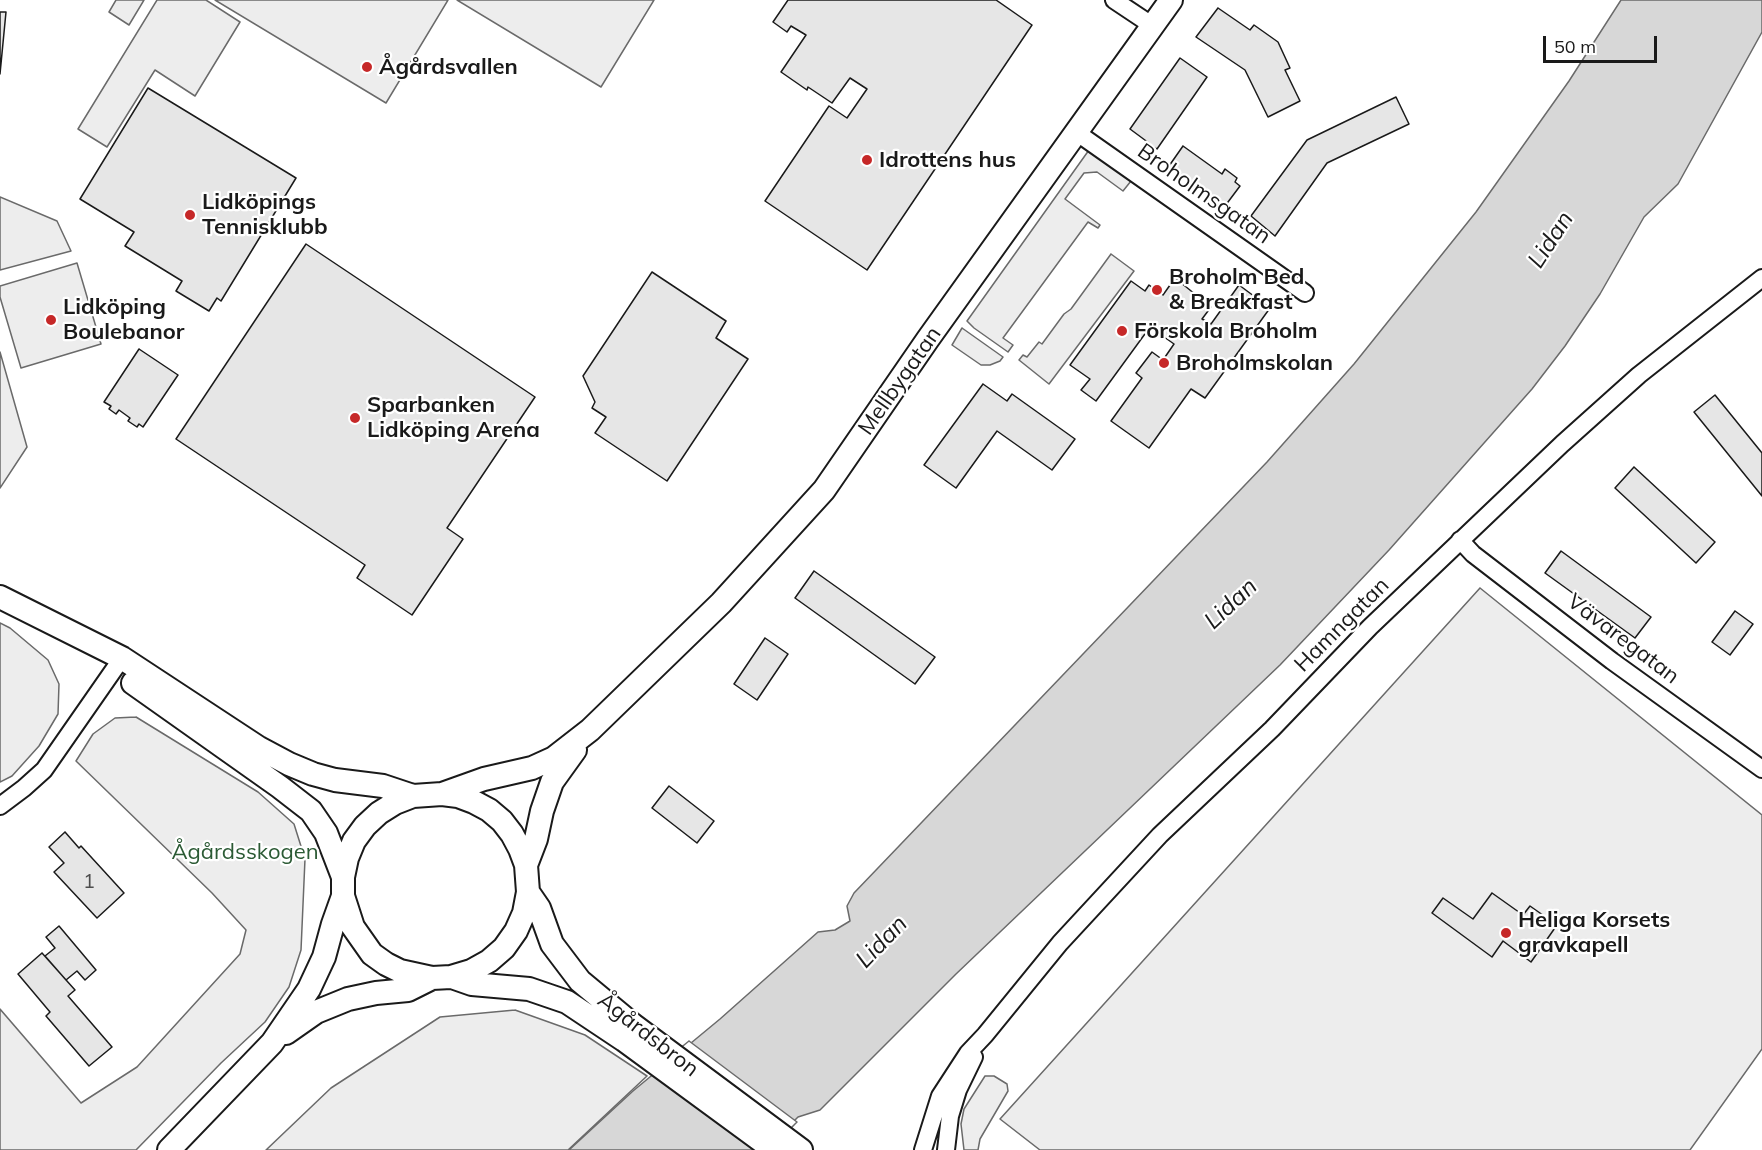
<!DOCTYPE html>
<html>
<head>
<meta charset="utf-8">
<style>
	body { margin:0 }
	#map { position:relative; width:1762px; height:1150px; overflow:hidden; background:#fff; font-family:Mulish,sans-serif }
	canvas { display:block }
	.scale { position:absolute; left:1543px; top:36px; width:114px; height:27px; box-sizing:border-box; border:3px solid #1a1a1a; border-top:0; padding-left:8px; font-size:18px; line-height:21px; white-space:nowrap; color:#1a1a1a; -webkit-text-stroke:4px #fff; paint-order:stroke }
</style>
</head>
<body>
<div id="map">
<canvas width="1762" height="1150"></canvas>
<div class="scale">50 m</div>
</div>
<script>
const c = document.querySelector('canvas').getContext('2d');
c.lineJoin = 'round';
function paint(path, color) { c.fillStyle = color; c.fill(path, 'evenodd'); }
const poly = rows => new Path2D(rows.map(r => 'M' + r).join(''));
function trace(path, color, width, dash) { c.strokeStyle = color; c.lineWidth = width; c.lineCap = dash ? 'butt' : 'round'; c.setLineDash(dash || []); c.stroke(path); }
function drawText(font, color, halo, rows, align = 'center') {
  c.font = font + ' Mulish,sans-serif'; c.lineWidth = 4.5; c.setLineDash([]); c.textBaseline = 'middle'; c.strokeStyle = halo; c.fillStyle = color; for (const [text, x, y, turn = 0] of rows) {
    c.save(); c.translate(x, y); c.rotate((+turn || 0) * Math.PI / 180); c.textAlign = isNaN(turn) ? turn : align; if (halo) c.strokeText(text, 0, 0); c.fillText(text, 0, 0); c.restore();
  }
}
const green = poly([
	[116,0,144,0,129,25,109,12,116,0],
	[157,0,206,0,240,22,195,96,155,70,107,147,78,129,157,0],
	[215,0,448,0,386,103,215,0],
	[457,0,654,0,601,87,457,0],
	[1089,150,1131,181,1123,191,1097,172,1084,173,1065,199,1100,225,1098,228,1088,222,1003,338,1013,345,1008,352,974,328,967,321,1089,150],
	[0,197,57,221,71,251,0,270,0,197],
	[1111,254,1134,271,1049,384,1019,360,1023,355,1027,357,1039,342,1042,344,1064,314,1071,309,1111,254],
	[77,263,101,344,21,368,0,297,0,286,77,263],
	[962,328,1003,357,1000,361,990,365,981,365,952,345,962,328],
	[0,352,27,447,0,488,0,352],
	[1480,588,1762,815,1762,1049,1690,1150,1040,1150,1000,1119,1480,588],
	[0,623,10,628,48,660,59,684,58,714,39,746,12,776,0,782,0,623],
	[136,717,258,792,294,824,305,859,301,950,289,987,265,1022,221,1063,136,1150,0,1150,0,1009,81,1103,137,1067,240,954,246,930,212,893,76,761,93,734,115,718,136,717],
	[515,1010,585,1035,647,1076,568,1150,266,1150,331,1088,440,1017,515,1010],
	[985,1076,994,1076,1007,1084,1008,1091,980,1139,978,1150,964,1150,961,1124,964,1109,985,1076]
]);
const water = poly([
	[1621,0,1762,0,1762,32,1678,184,1644,217,1600,294,1565,346,1532,389,1389,550,1280,665,956,974,820,1110,798,1117,765,1150,569,1150,633,1091,720,1019,818,932,835,930,850,921,847,906,854,893,1267,462,1354,364,1476,212,1569,81,1621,0]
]);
const pier = poly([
	[689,1041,797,1122,769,1150,652,1071,689,1041]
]);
const building = poly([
	[788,0,996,0,1032,25,867,270,765,201,829,106,847,118,867,89,850,78,832,103,808,87,807,90,781,72,806,35,791,26,787,32,773,22,788,0],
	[1218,8,1250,30,1254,25,1278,42,1290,68,1285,70,1300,101,1268,117,1245,70,1196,37,1218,8],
	[0,12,6,12,0,74,0,12],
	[1180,58,1207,77,1157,149,1130,129,1180,58],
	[148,88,296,178,221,301,217,298,209,311,176,291,182,281,125,246,134,232,80,199,148,88],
	[1396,97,1409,124,1327,163,1275,236,1251,216,1307,140,1396,97],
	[1183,146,1222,174,1225,169,1237,178,1235,182,1240,186,1225,206,1169,166,1183,146],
	[306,244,535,397,447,528,463,539,412,615,357,578,365,565,176,439,306,244],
	[652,272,726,321,716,338,748,359,667,481,595,433,606,417,592,408,595,402,583,376,652,272],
	[1175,278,1211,307,1202,319,1211,324,1239,285,1270,308,1205,398,1191,389,1149,448,1111,421,1142,378,1136,373,1152,352,1163,360,1174,344,1150,327,1096,401,1081,390,1090,379,1070,365,1131,281,1145,291,1149,285,1163,295,1175,278],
	[139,349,178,375,143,427,139,424,137,427,128,421,130,418,119,410,116,414,109,409,111,406,104,402,139,349],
	[983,384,1007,401,1012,394,1075,439,1052,470,997,431,956,488,924,465,983,384],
	[1715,395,1762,453,1762,496,1694,412,1715,395],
	[1634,467,1715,542,1696,563,1615,488,1634,467],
	[1561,551,1651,617,1635,638,1545,573,1561,551],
	[814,571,935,657,915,684,795,598,814,571],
	[1735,611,1753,624,1730,655,1712,642,1735,611],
	[765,638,788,654,757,700,734,684,765,638],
	[669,786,714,821,697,843,652,808,669,786],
	[65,832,79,848,81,846,124,893,97,918,54,872,64,863,49,847,65,832],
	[1492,893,1523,915,1530,906,1557,925,1531,962,1503,941,1492,957,1432,913,1443,898,1473,919,1492,893],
	[59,926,96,970,85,980,77,971,66,980,45,956,55,948,46,937,59,926],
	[42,953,75,990,68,996,112,1047,89,1066,46,1016,50,1012,18,974,42,953]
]);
const minor = poly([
	[1114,0,1153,26],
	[1076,132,1305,293],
	[1460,540,1473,554,1612,661,1762,769],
	[0,806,24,788,44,770,122,658],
	[923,1150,940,1096,968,1053,985,1035,1060,943,1160,835,1272,729,1370,627,1562,444,1639,375,1762,278],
	[946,1150,950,1116,958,1090,974,1057]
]);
const major = poly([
	[0,597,122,658,259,748,289,764,313,774,335,780,383,786,413,796],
	[133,683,280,787,311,811,326,833,343,877],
	[442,794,458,796,474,802,489,810,502,821,512,834,520,849,526,865,528,892,524,913,516,931,504,948,489,961,471,971,451,977,432,978,400,971,386,964,372,954,353,927,343,896,343,877,347,858,354,841,365,826,379,813,395,803,413,796,442,794,484,779,532,768,554,758,590,730,721,603,824,490,928,339,1171,0],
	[526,865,536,839,542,811,552,782,575,750],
	[528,892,539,908,552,944,580,981,633,1025,801,1150],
	[452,977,472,984,529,989,567,1002,624,1040,774,1150],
	[286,1033,316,1012,348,999,376,993,408,990,432,978],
	[169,1150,272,1043,309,989,324,957,333,924,343,896]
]);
const markers = [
	[367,67,6,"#c62828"],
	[867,160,6,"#c62828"],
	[190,215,6,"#c62828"],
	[1157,290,6,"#c62828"],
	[51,320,6,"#c62828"],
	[1122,331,6,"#c62828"],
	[1164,363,6,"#c62828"],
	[355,418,6,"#c62828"],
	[1506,933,6,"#c62828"]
];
const numberNames = [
	["1",89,882]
];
const poiNames = [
	["Ågårdsvallen",379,67],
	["Idrottens hus",879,160],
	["Lidköpings",202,202],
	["Tennisklubb",202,227],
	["Broholm Bed",1169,277],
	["& Breakfast",1169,302],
	["Lidköping",63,307],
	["Boulebanor",63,332],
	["Förskola Broholm",1134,331],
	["Broholmskolan",1176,363],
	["Sparbanken",367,405],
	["Lidköping Arena",367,430],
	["Heliga Korsets",1518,920],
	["gravkapell",1518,945]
];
const streetNames = [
	["Broholmsgatan",1204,194,35],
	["Mellbygatan",900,381,-55],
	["Hamngatan",1342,625,-45],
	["Vävaregatan",1623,639,37],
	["Ågårdsbron",648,1035,38]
];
const parkNames = [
	["Ågårdsskogen",245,852]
];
const waterNames = [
	["Lidan",1551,240,-57],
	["Lidan",1231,604,-43],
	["Lidan",882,942,-46]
];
paint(green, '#ededed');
trace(green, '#6a6a6a', 1.5);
paint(water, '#d7d7d7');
trace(water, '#6a6a6a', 1.5);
paint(pier, '#fff');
trace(pier, '#6a6a6a', 1.5);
paint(building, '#e6e6e6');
trace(building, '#1a1a1a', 1.5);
trace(minor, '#1a1a1a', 20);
trace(major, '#1a1a1a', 26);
trace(minor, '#fff', 16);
trace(major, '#fff', 22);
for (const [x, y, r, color] of markers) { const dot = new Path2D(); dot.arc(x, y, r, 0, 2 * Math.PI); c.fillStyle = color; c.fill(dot); trace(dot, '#fff', 2); }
drawText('20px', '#4d4d4d', null, numberNames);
drawText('bold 22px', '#1a1a1a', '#fff', poiNames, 'left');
drawText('22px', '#1a1a1a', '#fff', streetNames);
drawText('22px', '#2b5a34', '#fff', parkNames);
drawText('italic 24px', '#1a1a1a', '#fff', waterNames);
</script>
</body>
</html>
